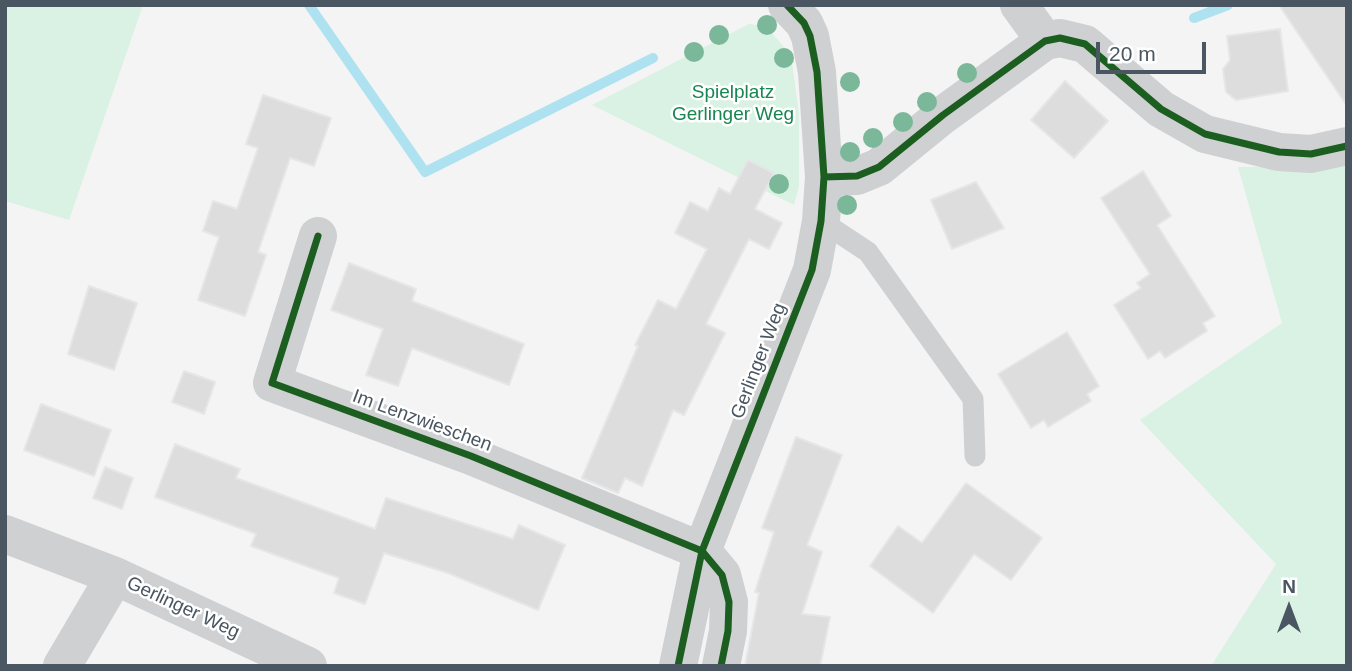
<!DOCTYPE html>
<html>
<head>
<meta charset="utf-8">
<style>
	body { margin:0 }
	#map { position:relative; width:1352px; height:671px; overflow:hidden; background:#f4f4f4; font-family:Helvetica,sans-serif }
	canvas { display:block }
	.frame { position:absolute; inset:0; border:7px solid #4a5661; pointer-events:none }
	.north { position:absolute; left:1254px; top:573px; width:70px; height:70px; -webkit-text-stroke:5px #fff; paint-order:stroke; rotate:0deg; font-size:19px; font-weight:700; line-height:28px; text-align:center; color:#4a5661 }
	.north::after { content:''; display:block; margin:auto; width:24px; height:32px; background:#4a5661; clip-path:polygon(50% 0,100% 100%,50% 72%,0 100%) }
	.scale { position:absolute; left:1096px; top:42px; width:110px; height:32px; box-sizing:border-box; border:4px solid #4a5661; border-top:0; padding-left:9px; font-size:21px; line-height:24px; white-space:nowrap; color:#4a5661; -webkit-text-stroke:5px #fff; paint-order:stroke }
</style>
</head>
<body>
<div id="map">
<canvas width="1352" height="671"></canvas>
<div class="frame"></div>
<div class="north">N</div>
<div class="scale">20 m</div>
</div>
<script>
const c = document.querySelector('canvas').getContext('2d');
c.lineJoin = 'round';
function paint(path, color) { c.fillStyle = color; c.fill(path, 'evenodd'); }
const poly = rows => new Path2D(rows.map(r => 'M' + r).join(''));
function trace(path, color, width, dash) { c.strokeStyle = color; c.lineWidth = width; c.lineCap = dash ? 'butt' : 'round'; c.setLineDash(dash || []); c.stroke(path); }
function drawText(font, color, halo, rows, align = 'center') {
  c.font = font + ' Helvetica,sans-serif'; c.lineWidth = 5; c.setLineDash([]); c.textBaseline = 'middle'; c.strokeStyle = halo; c.fillStyle = color; for (const [text, x, y, turn = 0] of rows) {
    c.save(); c.translate(x, y); c.rotate((+turn || 0) * Math.PI / 180); c.textAlign = isNaN(turn) ? turn : align; if (halo) c.strokeText(text, 0, 0); c.fillText(text, 0, 0); c.restore();
  }
}
const green = poly([
	[5,5,143,5,69,220,5,201],
	[749,24,766,26,791,55,799,115,799,186,794,205,592,105],
	[1347,154,1347,666,1211,666,1276,564,1140,420,1282,323,1238,167,1312,166]
]);
const stream = poly([
	[309,5,425,172,653,58],
	[1194,18,1228,5]
]);
const building = poly([
	[1279,5,1347,5,1347,106,1279,5],
	[1280,29,1288,91,1236,100,1226,92,1223,69,1230,60,1227,36,1280,29],
	[1065,81,1108,121,1074,158,1031,120,1065,81],
	[263,95,331,118,314,166,290,158,258,252,266,255,245,316,198,300,219,237,203,231,213,201,237,209,258,148,246,144,263,95],
	[748,160,774,173,755,209,782,223,769,249,749,239,706,324,725,333,684,415,673,410,642,486,625,478,618,493,582,478,638,346,635,345,658,300,676,309,707,249,675,233,690,202,708,211,719,188,730,194,748,160],
	[1143,171,1171,216,1157,225,1215,316,1203,323,1207,331,1165,358,1160,351,1148,359,1114,305,1141,288,1137,283,1150,274,1101,198,1143,171],
	[976,182,1004,228,952,249,931,200,976,182],
	[349,263,416,289,412,301,524,344,509,385,412,348,398,386,366,375,383,329,331,310,349,263],
	[89,286,137,303,114,370,68,354,89,286],
	[1067,332,1099,386,1087,394,1091,401,1048,427,1044,420,1031,428,998,374,1067,332],
	[184,371,215,382,204,414,172,402,184,371],
	[41,404,111,430,94,476,24,450,41,404],
	[796,437,842,455,807,545,822,552,802,614,830,617,820,666,745,666,759,593,755,592,774,532,762,528,796,437],
	[175,444,240,469,236,478,375,529,386,498,513,539,519,525,565,545,538,610,448,573,384,553,365,604,334,593,339,578,251,546,256,534,155,497,175,444],
	[105,467,133,478,122,509,93,498,105,467],
	[966,483,1042,538,1011,580,974,554,933,613,870,566,898,526,922,543,966,483]
]);
const lane = poly([
	[821,221,868,252,973,399,975,456]
]);
const street = poly([
	[1019,5,1045,41],
	[824,177,857,176,879,167,943,115,1045,41,1060,38,1085,44,1161,109,1205,134,1279,152,1311,154,1347,146],
	[318,236,272,383,471,456,702,551,722,575,729,602,728,631,721,666],
	[5,534,115,576,308,666],
	[62,666,115,576],
	[678,666,702,551,812,270,821,221,824,177,817,72,810,36,804,23,787,5]
]);
const cycleway = poly([
	[824,177,857,176,879,167,943,115,1045,41,1060,38,1085,44,1161,109,1205,134,1279,152,1311,154,1347,146],
	[318,236,272,383,471,456,702,551,722,575,729,602,728,631,721,666],
	[678,666,702,551,812,270,821,221,824,177,817,72,810,36,804,23,787,5]
]);
const trees = [
	[767,25],
	[719,35],
	[694,52],
	[784,58],
	[967,73],
	[850,82],
	[927,102],
	[903,122],
	[873,138],
	[850,152],
	[779,184],
	[847,205]
];
const parkNames = [
	["Spielplatz",733,93],
	["Gerlinger Weg",733,115]
];
const streetNames = [
	["Gerlinger Weg",759,361,-69],
	["Im Lenzwieschen",422,421,20],
	["Gerlinger Weg",183,608,25]
];
paint(green, '#d9f2e3');
trace(stream, '#aee2f0', 10);
paint(building, '#ddddde');
trace(building, '#e5e6e7', 2);
trace(lane, '#ced0d2', 21);
trace(street, '#ced0d2', 38);
trace(cycleway, '#1b5e20', 7);
c.fillStyle = '#7ab899';
for (const [x, y] of trees) { c.beginPath(); c.arc(x, y, 10, 0, 2 * Math.PI); c.fill(); }
drawText('19px', '#17864f', '#fff', parkNames);
drawText('19px', '#4a5661', '#fff', streetNames);
</script>
</body>
</html>
